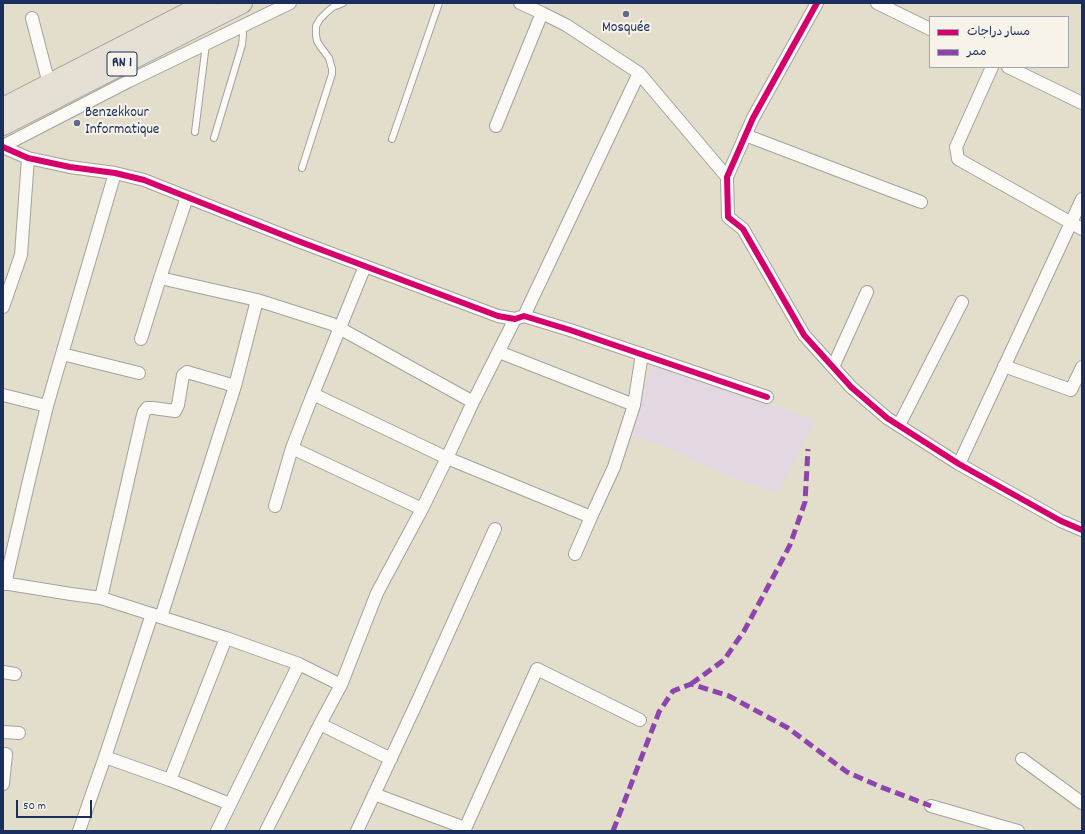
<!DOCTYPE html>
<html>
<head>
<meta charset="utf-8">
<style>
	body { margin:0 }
	#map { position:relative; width:1085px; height:834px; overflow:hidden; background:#e3ddcc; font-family:Dekko,"Playpen Sans Arabic",sans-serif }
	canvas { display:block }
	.frame { position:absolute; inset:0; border:4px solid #1b2f5e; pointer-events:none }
	.legend { position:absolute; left:929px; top:16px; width:140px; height:52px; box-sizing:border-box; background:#f7f3e8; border:1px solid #9fa5b1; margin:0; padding:5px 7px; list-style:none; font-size:12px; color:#1b2f5e }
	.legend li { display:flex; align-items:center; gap:8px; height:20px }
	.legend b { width:20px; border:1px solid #9fa5b1 }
	.scale { position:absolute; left:16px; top:800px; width:76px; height:18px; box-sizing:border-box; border:2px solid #1b2f5e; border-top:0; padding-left:5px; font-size:12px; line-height:14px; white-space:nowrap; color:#1b2f5e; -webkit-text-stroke:3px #f7f3e8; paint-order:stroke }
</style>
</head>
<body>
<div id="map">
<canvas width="1085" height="834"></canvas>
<div class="frame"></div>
<ul class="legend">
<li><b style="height:5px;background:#d6006c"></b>مسار دراجات</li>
<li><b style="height:5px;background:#8e44ad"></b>ممر</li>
</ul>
<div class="scale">50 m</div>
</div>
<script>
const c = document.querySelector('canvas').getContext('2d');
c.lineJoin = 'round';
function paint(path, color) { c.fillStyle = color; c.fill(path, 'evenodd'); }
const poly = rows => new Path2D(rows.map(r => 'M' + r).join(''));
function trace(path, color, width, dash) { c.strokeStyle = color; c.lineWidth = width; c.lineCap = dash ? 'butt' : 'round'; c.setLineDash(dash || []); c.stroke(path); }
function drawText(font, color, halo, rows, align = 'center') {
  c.font = font + ' Dekko,sans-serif'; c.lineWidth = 4; c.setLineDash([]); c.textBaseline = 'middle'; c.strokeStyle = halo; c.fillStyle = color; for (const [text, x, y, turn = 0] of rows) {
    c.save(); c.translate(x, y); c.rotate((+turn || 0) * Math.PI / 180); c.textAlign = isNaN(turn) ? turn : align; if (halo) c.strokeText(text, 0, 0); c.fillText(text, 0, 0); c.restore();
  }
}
const built = poly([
	[651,365,697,380,815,420,778,493,731,477,689,458,675,451,675,450,632,436]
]);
const service = poly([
	[195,132,206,44],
	[214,138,242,45,243,34,242,27],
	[392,139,439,3],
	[302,168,332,74,332,69,329,58,320,46,317,41,316,35,316,26,320,19,327,12,333,7,343,3]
]);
const minor = poly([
	[520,3,542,13,566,25,639,73,727,177],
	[817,3,753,118,727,177,728,217,743,229,804,335,851,387,887,418,959,464,1061,521,1082,530],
	[877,3,930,29],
	[32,18,49,84],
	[992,67,956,147,958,159,1082,229],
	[1008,67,1082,103],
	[496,126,542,13],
	[745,135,921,202],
	[3,146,129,81,290,3],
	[3,147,28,158,70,167,115,173,144,180,298,241,498,316,515,319,524,316,570,330,767,397],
	[115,173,62,354,139,373],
	[160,278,257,300,332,324,473,402],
	[3,307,21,255,28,158],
	[524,316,639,73],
	[141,339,160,278,187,197],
	[499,352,634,405],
	[1004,366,1071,390,1082,367],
	[833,367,867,292],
	[313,394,365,266],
	[3,395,47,406],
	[899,425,962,302],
	[292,448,422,509],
	[959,464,1082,199],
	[275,506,292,448,313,394,447,458,591,517],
	[575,554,591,517,614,467,634,405,642,354],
	[3,583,71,594,101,598,226,638,299,664,341,685],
	[5,584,30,476,47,406,62,354],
	[101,598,142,419,144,412,147,408,153,408,175,411,178,405,183,375,187,372,235,386],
	[161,617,235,386,257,300],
	[3,672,15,674],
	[320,724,391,759],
	[3,732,19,733],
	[105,757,170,780,230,804],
	[1022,759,1082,803],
	[170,780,226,638],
	[3,784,6,754],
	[374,794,465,828],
	[931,806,1018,831],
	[79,831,105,757,152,614],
	[217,831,299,664],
	[266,831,320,724,341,685,377,593,422,509,447,458,473,402,515,319],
	[357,831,419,698,495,529],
	[464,831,537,669,640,720]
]);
const trunk = poly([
	[3,108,207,3],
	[3,125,242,3]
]);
const quiet = poly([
	[691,684,724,660,744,631,770,583,790,545,805,502,808,449],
	[613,831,659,712,673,691,691,684,729,696,788,728,847,772,881,787,931,806]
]);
const cycleway = poly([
	[817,3,753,118,727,177,728,217,743,229,804,335,851,387,887,418,959,464,1061,521,1082,530],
	[3,147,28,158,70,167,115,173,144,180,298,241,498,316,515,319,524,316,570,330,767,397]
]);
const markers = [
	[626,14,4,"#616c84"],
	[77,123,4,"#616c84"]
];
const shields = [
	[122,64,30]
];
const shieldNames = [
	["RN 1",122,64]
];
const poiNames = [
	["Mosquée",626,29],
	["Benzekkour",85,114,"left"],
	["Informatique",85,131,"left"]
];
paint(built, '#e3d8e1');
trace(service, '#a2a29e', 8);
trace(minor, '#a2a29e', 14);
trace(trunk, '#a2a29e', 22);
trace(service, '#fbfaf7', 6);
trace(minor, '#fbfaf7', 12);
trace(trunk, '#e6e0d4', 20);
trace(quiet, '#8e44ad', 5, [10, 5]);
trace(cycleway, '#d6006c', 6);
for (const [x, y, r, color] of markers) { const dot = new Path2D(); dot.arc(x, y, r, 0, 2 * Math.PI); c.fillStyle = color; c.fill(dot); trace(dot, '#f7f3e8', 1.5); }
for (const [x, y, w] of shields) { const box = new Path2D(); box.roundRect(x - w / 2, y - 12, w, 24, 3); c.fillStyle = '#f7f3e8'; c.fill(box); trace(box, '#1b2f5e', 1); }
drawText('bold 14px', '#1b2f5e', null, shieldNames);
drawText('15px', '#1b2f5e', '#f7f3e8', poiNames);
</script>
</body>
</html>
